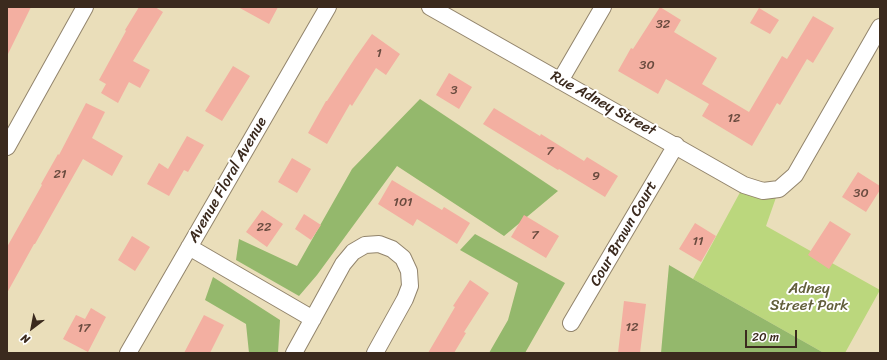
<!DOCTYPE html>
<html>
<head>
<meta charset="utf-8">
<style>
	body { margin:0 }
	#map { position:relative; width:887px; height:360px; overflow:hidden; background:#eadeba; font-family:Sriracha,sans-serif }
	canvas { display:block }
	.frame { position:absolute; inset:0; border:8px solid #3b2a1e; pointer-events:none }
	.north { position:absolute; left:12px; top:308px; width:40px; height:40px; -webkit-text-stroke:3px #fff; paint-order:stroke; rotate:212deg; font-size:11px; font-weight:700; line-height:16px; text-align:center; color:#3b2a1e }
	.north::after { content:''; display:block; margin:auto; width:14px; height:18px; background:#3b2a1e; clip-path:polygon(50% 0,100% 100%,50% 72%,0 100%) }
	.scale { position:absolute; left:745px; top:330px; width:52px; height:18px; box-sizing:border-box; border:2px solid #3b2a1e; border-top:0; padding-left:5px; font-size:12px; line-height:14px; white-space:nowrap; color:#3b2a1e; -webkit-text-stroke:3px #fff; paint-order:stroke }
</style>
</head>
<body>
<div id="map">
<canvas width="887" height="360"></canvas>
<div class="frame"></div>
<div class="north">N</div>
<div class="scale">20 m</div>
</div>
<script>
const c = document.querySelector('canvas').getContext('2d');
c.lineJoin = 'round';
function paint(path, color) { c.fillStyle = color; c.fill(path, 'evenodd'); }
const poly = rows => new Path2D(rows.map(r => 'M' + r).join(''));
function trace(path, color, width, dash) { c.strokeStyle = color; c.lineWidth = width; c.lineCap = dash ? 'butt' : 'round'; c.setLineDash(dash || []); c.stroke(path); }
function drawText(font, color, halo, rows, align = 'center') {
  c.font = font + ' Sriracha,sans-serif'; c.lineWidth = 4; c.setLineDash([]); c.textBaseline = 'middle'; c.strokeStyle = halo; c.fillStyle = color; for (const [text, x, y, turn = 0] of rows) {
    c.save(); c.translate(x, y); c.rotate((+turn || 0) * Math.PI / 180); c.textAlign = isNaN(turn) ? turn : align; if (halo) c.strokeText(text, 0, 0); c.fillText(text, 0, 0); c.restore();
  }
}
const green = poly([
	[744,185,779,189,766,226,880,290,845,353,824,353,693,279]
]);
const forest = poly([
	[420,99,558,191,504,236,397,166,317,275,299,296,236,260,239,239,297,266,352,169],
	[475,234,565,283,525,353,489,353,508,320,518,283,460,250],
	[669,265,693,279,824,353,661,353],
	[213,277,280,320,278,353,249,353,246,324,205,300]
]);
const building = poly([
	[7,7,31,7,7,56],
	[139,7,155,7,163,12,133,61,150,70,140,88,129,82,118,103,101,93,106,84,99,80,126,31,125,30],
	[238,7,278,7,269,24],
	[660,7,681,20,674,32,717,58,702,84,749,112,782,56,787,59,813,16,834,28,813,63,807,59,780,105,777,103,752,146,702,116,709,104,666,79,658,94,618,71,631,48,633,49],
	[759,8,779,20,770,34,750,23],
	[372,34,400,54,386,75,376,68,352,106,350,104,327,144,308,133,326,101,327,101,355,58],
	[233,66,250,76,222,121,205,111],
	[449,73,472,87,459,109,436,95],
	[86,103,105,112,92,138,123,156,112,176,83,159,35,244,34,244,7,293,7,247,42,185,41,184,58,154,59,155],
	[494,108,540,136,541,134,584,161,587,157,618,176,605,197,559,169,558,170,483,124],
	[187,136,204,145,188,172,184,170,169,196,147,184,159,163,168,169],
	[292,158,311,169,297,193,278,182],
	[858,172,880,186,880,190,866,212,842,197],
	[392,180,442,210,444,207,470,223,457,244,417,219,413,226,378,204],
	[262,210,283,224,267,247,246,232],
	[304,214,321,225,311,240,295,229],
	[524,215,559,236,546,258,511,237],
	[830,221,851,234,829,269,808,255],
	[695,223,716,236,701,262,679,249],
	[132,236,150,247,135,271,118,260],
	[470,280,489,293,464,332,466,333,454,353,428,353,455,307,453,306],
	[624,301,646,304,640,353,618,353],
	[91,308,106,317,88,352,63,339,76,315,85,319],
	[204,315,224,325,210,353,184,353]
]);
const minor = poly([
	[430,7,744,185,763,191,779,189,795,175,880,27],
	[560,81,603,7],
	[7,147,85,7],
	[189,247,313,319],
	[571,323,676,145],
	[128,353,328,7],
	[294,353,343,264,353,252,365,245,379,244,392,249,403,258,409,271,410,286,405,299,375,353]
]);
const numberNames = [
	["32",663,25],
	["1",379,54],
	["30",647,66],
	["3",454,91],
	["12",734,119],
	["7",550,152],
	["21",60,175],
	["9",596,177],
	["30",861,194],
	["101",403,203],
	["22",264,228],
	["7",535,236],
	["11",698,242],
	["12",632,328],
	["17",84,329]
];
const streetNames = [
	["Rue Adney Street",603,104,29],
	["Avenue Floral Avenue",228,180,-60],
	["Cour Brawn Court",624,234,-60]
];
const parkNames = [
	["Adney",809,289],
	["Street Park",809,306]
];
paint(green, '#bbd77d');
paint(forest, '#94b86c');
paint(building, '#f3afa1');
trace(minor, '#92846c', 18);
trace(minor, '#fff', 16);
drawText('13px', '#694b3f', null, numberNames);
drawText('15px', '#3b2a1e', '#fff', streetNames);
drawText('15px', '#615e3a', '#fff', parkNames);
</script>
</body>
</html>
